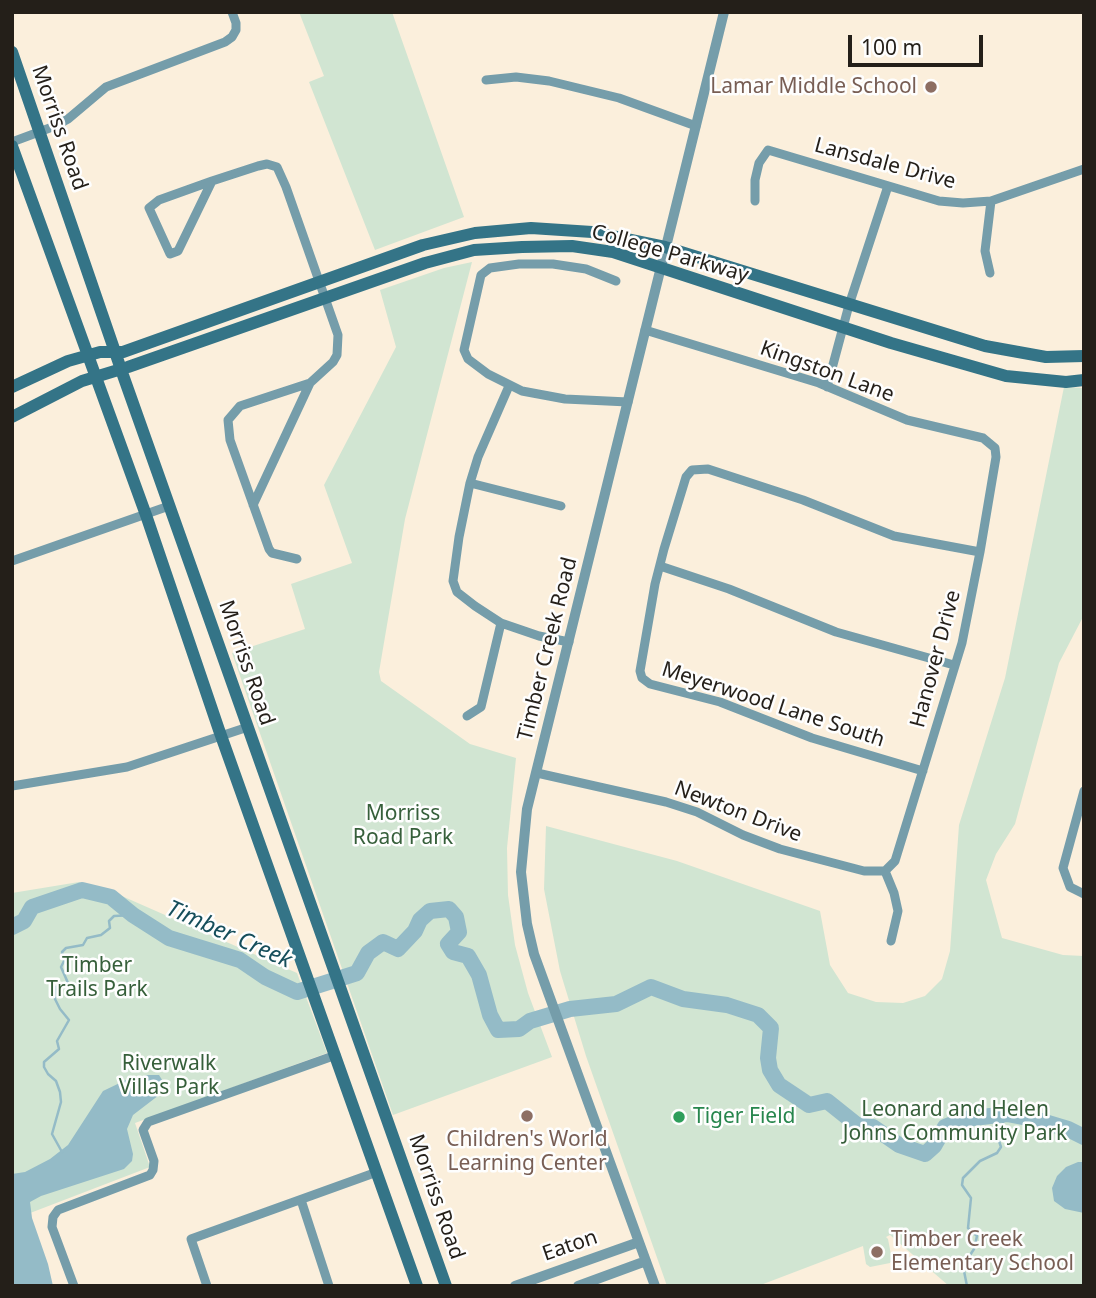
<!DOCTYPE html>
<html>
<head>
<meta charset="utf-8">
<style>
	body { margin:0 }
	#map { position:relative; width:1096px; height:1298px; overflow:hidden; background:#fbefdc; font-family:"Noto Sans",sans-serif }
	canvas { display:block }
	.frame { position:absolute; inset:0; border:14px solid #241f19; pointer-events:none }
	.scale { position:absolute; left:848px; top:35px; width:135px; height:32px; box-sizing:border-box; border:4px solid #241f19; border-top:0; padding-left:9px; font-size:21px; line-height:24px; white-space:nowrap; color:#241f19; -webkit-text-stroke:5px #fefefe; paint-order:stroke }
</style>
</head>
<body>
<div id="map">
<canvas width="1096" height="1298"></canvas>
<div class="frame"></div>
<div class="scale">100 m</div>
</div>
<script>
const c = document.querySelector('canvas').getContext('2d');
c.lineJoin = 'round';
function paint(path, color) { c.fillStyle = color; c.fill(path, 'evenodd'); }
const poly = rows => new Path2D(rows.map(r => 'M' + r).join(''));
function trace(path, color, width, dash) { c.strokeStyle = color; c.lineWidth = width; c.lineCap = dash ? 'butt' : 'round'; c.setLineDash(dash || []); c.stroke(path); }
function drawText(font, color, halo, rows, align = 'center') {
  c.font = font + ' "Noto Sans",sans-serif'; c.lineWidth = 5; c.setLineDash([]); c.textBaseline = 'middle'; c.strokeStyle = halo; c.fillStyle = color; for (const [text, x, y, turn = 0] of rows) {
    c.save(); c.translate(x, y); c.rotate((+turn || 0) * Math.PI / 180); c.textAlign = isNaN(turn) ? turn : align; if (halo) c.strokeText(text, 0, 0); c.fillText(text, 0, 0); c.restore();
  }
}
const green = poly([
	[299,12,392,12,464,217,375,250,309,82,324,76],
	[472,262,405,519,379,672,381,681,470,744,516,758,507,848,508,895,515,945,528,993,552,1057,393,1115,232,653,305,629,291,584,352,563,324,485,396,347,380,290,444,268],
	[1064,387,1084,388,1084,615,1059,663,1015,824,996,854,986,880,1002,938,1063,955,1084,956,1084,1286,949,1286,890,1235,886,1237,888,1239,892,1260,890,1263,870,1267,866,1264,863,1246,758,1286,667,1286,586,1056,560,971,544,889,546,826,677,861,820,911,830,965,848,993,876,1002,903,1003,925,996,942,979,950,951,959,825,1005,678],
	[79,882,115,893,297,973,327,1053,135,1123,150,1167,12,1220,12,893]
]);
const water = poly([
	[148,1075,159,1075,164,1083,163,1092,133,1115,127,1129,133,1154,132,1161,124,1169,41,1196,30,1202,32,1218,48,1264,53,1286,12,1286,12,1174,25,1172,50,1159,68,1145,103,1091,126,1080],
	[1078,1162,1084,1162,1084,1213,1065,1209,1054,1201,1052,1188,1057,1176,1066,1167]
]);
const stream = poly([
	[62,1152,52,1134,61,1102,60,1092,56,1081,48,1074,44,1067,44,1062,59,1049,57,1041,69,1020,60,1009,55,999,56,987,68,983,61,967,64,961,62,952,66,948,83,945,87,938,101,935,110,928,109,921,114,916,133,915],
	[967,1286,963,1266,974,1249,977,1236,968,1228,971,1198,962,1185,963,1178,980,1161,997,1153,1001,1147,997,1135,1007,1114]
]);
const river = poly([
	[12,927,24,921,32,907,82,890,111,897,133,915,169,938,240,960,265,977,297,992,357,973,368,953,383,942,398,949,415,931,420,920,430,911,449,909,456,917,459,932,448,944,453,952,468,956,479,975,490,1015,498,1030,519,1029,530,1021,570,1009,616,1004,651,987,683,999,727,1005,758,1015,771,1028,768,1058,770,1070,779,1085,809,1105,827,1101,857,1125,873,1127,899,1145,925,1154,934,1146,945,1127,965,1119,1007,1114,1038,1120,1068,1129,1084,1137]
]);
const minor = poly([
	[486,80,516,77,549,81,619,98,696,126],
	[12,142,55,126,68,119,106,87,225,42,232,37,236,30,236,23,232,12],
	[212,181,258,166,267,164,277,167,286,187,338,335,337,355,333,362,310,383,240,406,228,420,230,440,269,549,272,553,297,559],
	[212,181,178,251,170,254,149,208,159,200,212,181],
	[755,201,755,180,759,163,768,150,939,201,963,203,991,201,1084,169],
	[990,273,985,251,991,201],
	[616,281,586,269,553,264,519,264,490,268,481,275,464,350,468,359,488,374,522,391,565,399,628,402],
	[645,330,819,383,907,420,983,438,995,448,996,457,980,552,962,643,895,861,885,871],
	[509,386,478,457,470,483,459,537,453,581,457,592,475,606,501,623,539,636,569,642],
	[827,387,849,305,888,186],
	[470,483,561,506],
	[253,505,310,383],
	[12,561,169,506],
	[660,566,729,589,836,632,954,665],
	[467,716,481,707,501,623],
	[923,771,812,738,720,702,650,684,642,678,640,671,655,584,664,549,686,477,692,470,708,469,803,500,894,536,980,552],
	[537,773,666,802,697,812,743,835,780,849,864,871,885,871],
	[12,786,127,767,248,727],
	[1084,791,1063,868,1070,887,1084,894],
	[885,871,894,893,898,911,891,941],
	[301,1200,329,1286],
	[74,1286,52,1227,53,1217,58,1210,150,1175,153,1170,154,1161,143,1130,148,1122,336,1055],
	[207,1286,191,1239,377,1172]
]);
const tertiary = poly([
	[515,1286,639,1242],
	[578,1286,646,1261],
	[655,1286,534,954,527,924,521,872,527,809,724,12]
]);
const secondary = poly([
	[12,52,124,378,446,1286],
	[12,146,146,515,219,730,417,1286],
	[12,387,68,361,100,352,123,352,423,245,475,233,531,228,592,232,665,247,985,346,1046,357,1084,356],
	[12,417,82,381,128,367,425,263,474,250,522,247,572,246,613,252,891,343,1006,376,1066,382,1084,380]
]);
const markers = [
	[931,87,7,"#8d6e63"],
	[527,1116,7,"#8d6e63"],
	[679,1117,7,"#2e9e5b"],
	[877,1252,7,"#8d6e63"]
];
const educationNames = [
	["Lamar Middle School",917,87],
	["Children's World",527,1140,"center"],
	["Learning Center",527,1164,"center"],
	["Timber Creek",891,1240,"left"],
	["Elementary School",891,1264,"left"]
];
const streetNames = [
	["Morriss Road",59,128,71],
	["Lansdale Drive",885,164,15],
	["College Parkway",670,254,16],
	["Kingston Lane",827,372,20],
	["Timber Creek Road",548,649,-76],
	["Hanover Drive",936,659,-75],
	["Morriss Road",246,663,71],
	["Meyerwood Lane South",773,705,18],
	["Newton Drive",738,812,21],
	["Morriss Road",436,1197,71],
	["Eaton",570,1246,-19]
];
const parkNames = [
	["Morriss",403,814],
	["Road Park",403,838],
	["Timber",97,966],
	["Trails Park",97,990],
	["Riverwalk",169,1064],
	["Villas Park",169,1088],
	["Leonard and Helen",955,1110],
	["Johns Community Park",955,1134]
];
const leisureNames = [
	["Tiger Field",693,1117]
];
const waterNames = [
	["Timber Creek",229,935,24]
];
paint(green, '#d1e5d2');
paint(water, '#94bbc7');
trace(stream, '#94bbc7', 2.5);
trace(river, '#94bbc7', 16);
trace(minor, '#759daa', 9);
trace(tertiary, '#759daa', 10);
trace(secondary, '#347487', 12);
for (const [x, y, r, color] of markers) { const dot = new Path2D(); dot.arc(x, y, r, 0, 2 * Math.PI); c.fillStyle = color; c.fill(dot); trace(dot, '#fefefe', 2.5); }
drawText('21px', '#785e54', '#fefefe', educationNames, 'right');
drawText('21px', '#241f19', '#fefefe', streetNames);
drawText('21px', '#365f3a', '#fefefe', parkNames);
drawText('21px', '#27864d', '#fefefe', leisureNames, 'left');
drawText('italic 23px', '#164e5b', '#fefefe', waterNames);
</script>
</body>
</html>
